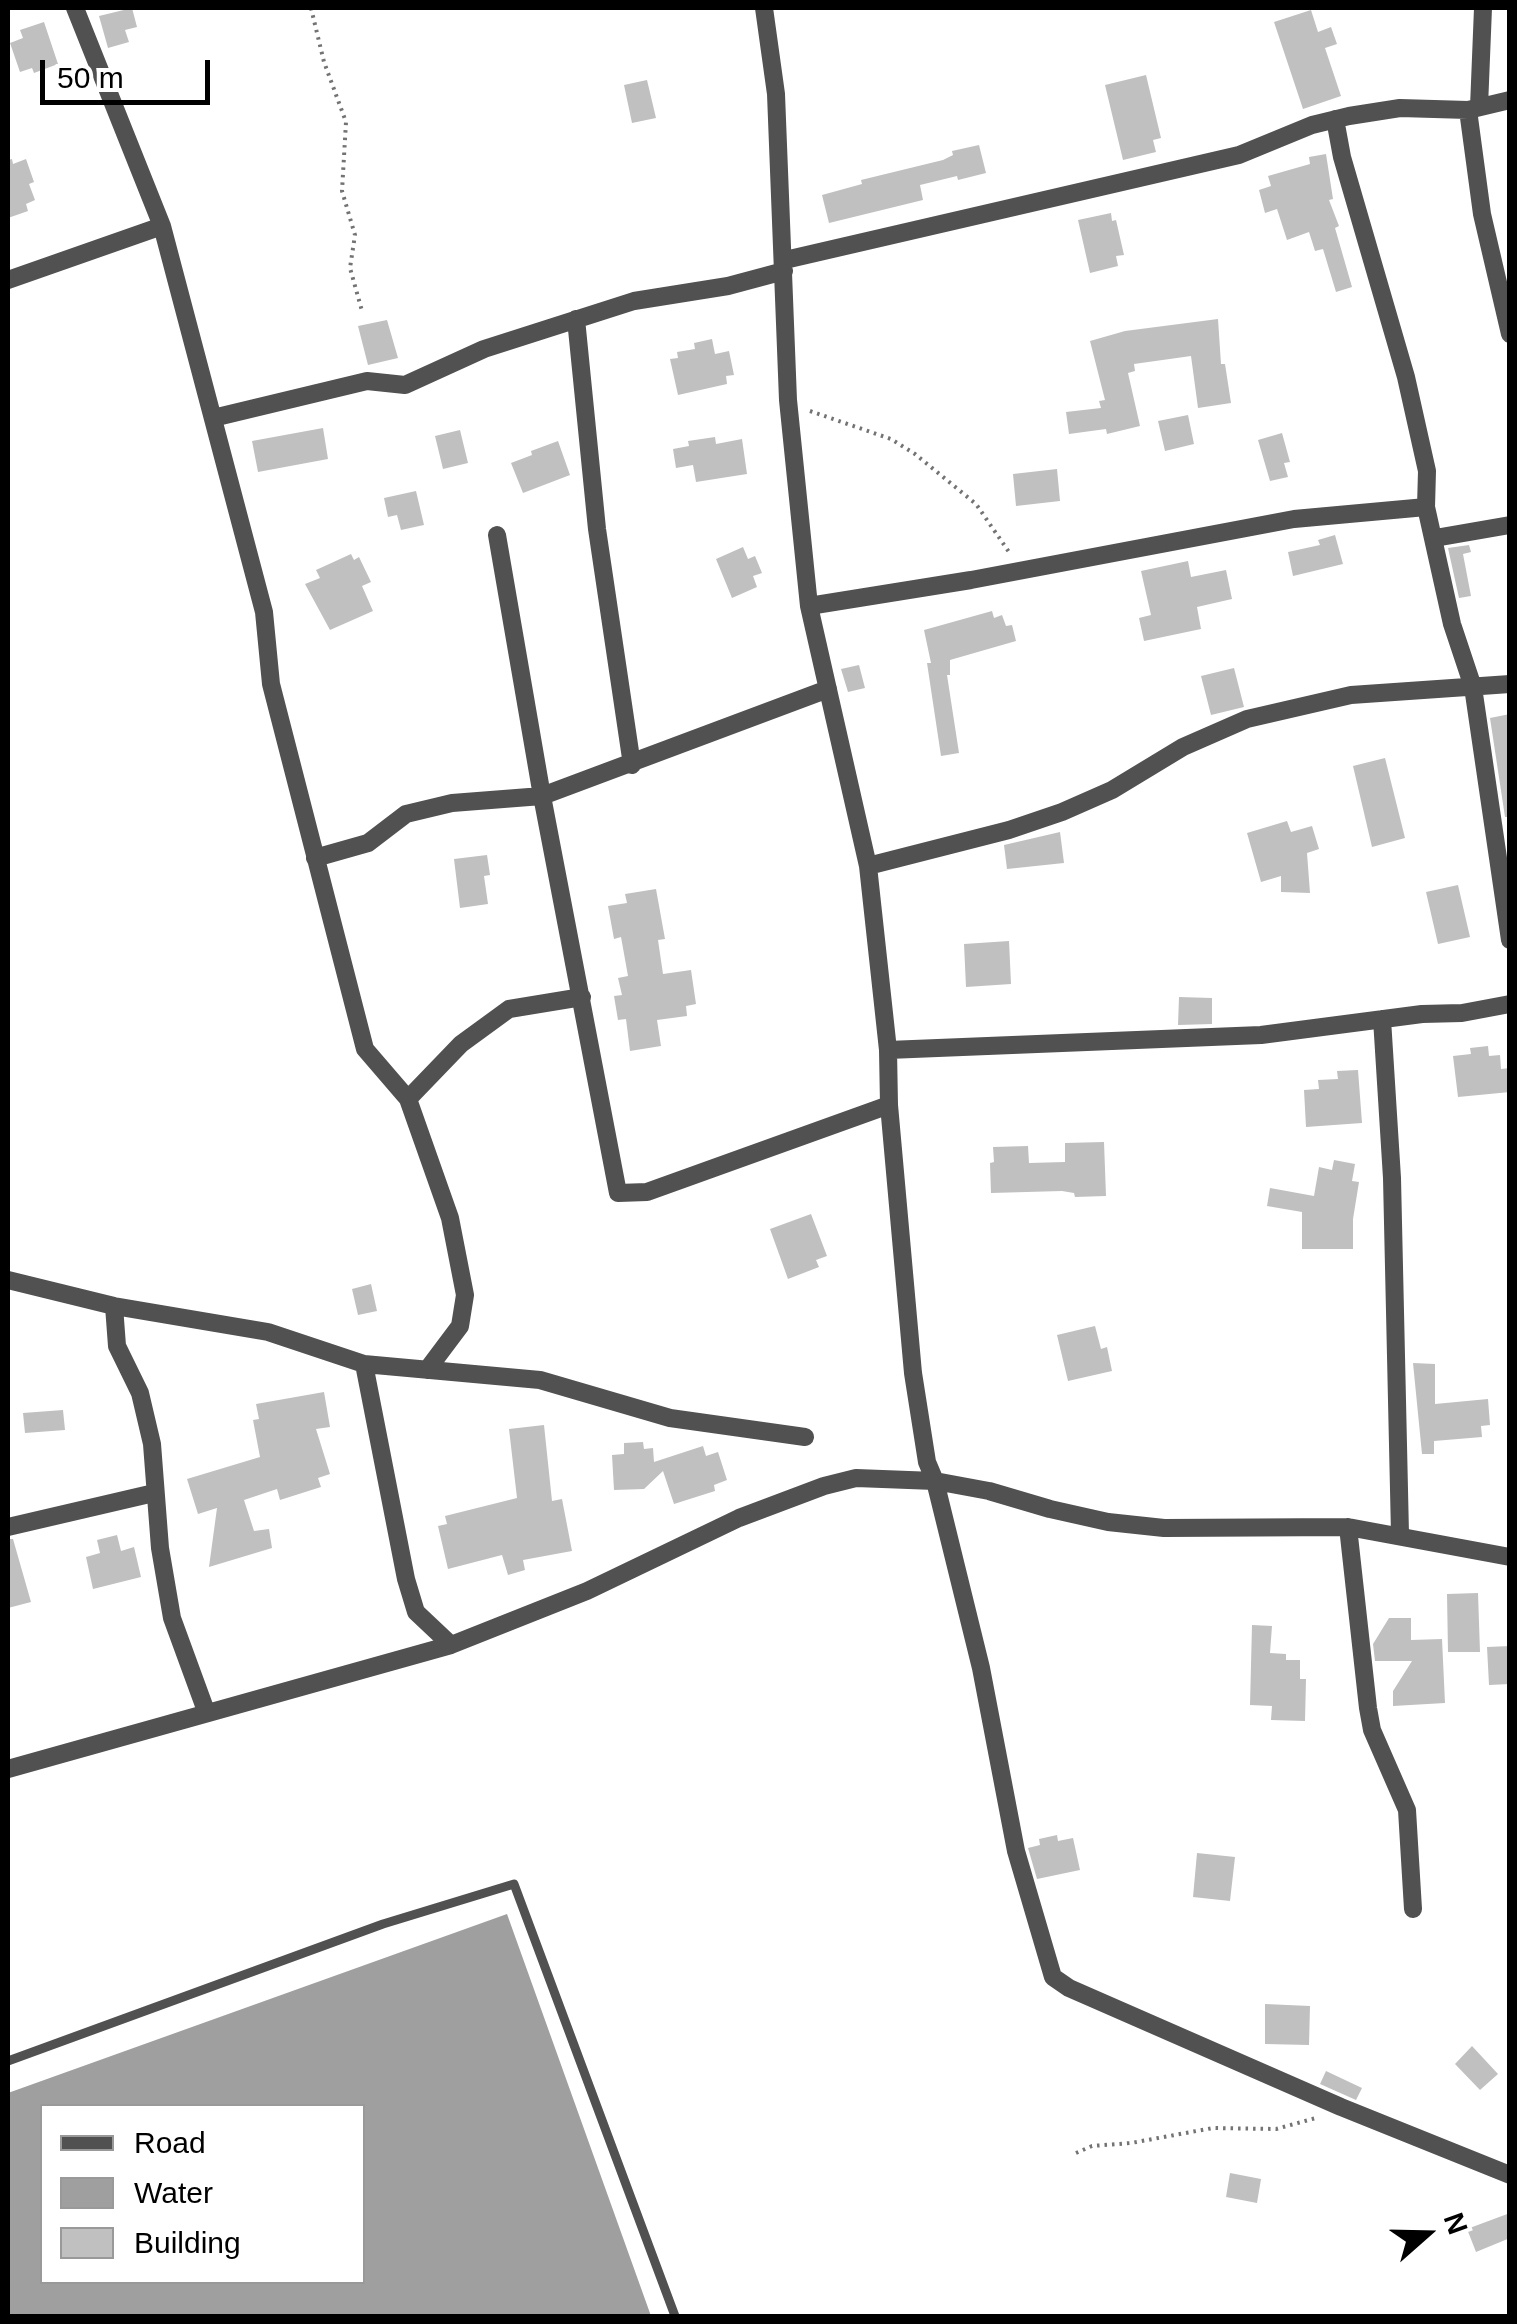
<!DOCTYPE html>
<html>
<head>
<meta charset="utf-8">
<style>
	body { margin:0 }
	#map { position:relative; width:1517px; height:2324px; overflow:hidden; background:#fff; font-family:Helvetica,sans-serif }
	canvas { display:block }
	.frame { position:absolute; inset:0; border:10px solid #000; pointer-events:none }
	.legend { position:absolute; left:40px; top:2104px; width:325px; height:180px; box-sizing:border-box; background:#fff; border:2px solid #999; margin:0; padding:12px 18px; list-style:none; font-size:30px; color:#000 }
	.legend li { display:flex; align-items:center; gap:20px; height:50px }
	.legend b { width:50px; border:2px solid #999 }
	.north { position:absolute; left:1377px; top:2184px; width:100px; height:100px; -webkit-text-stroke:8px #fff; paint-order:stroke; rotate:70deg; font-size:28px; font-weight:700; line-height:40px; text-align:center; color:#000 }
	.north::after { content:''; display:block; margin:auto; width:35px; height:45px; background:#000; clip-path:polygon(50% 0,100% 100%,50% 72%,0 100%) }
	.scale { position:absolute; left:40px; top:60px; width:170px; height:45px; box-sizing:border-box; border:5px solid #000; border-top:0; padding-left:12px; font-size:30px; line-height:35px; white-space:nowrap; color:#000; -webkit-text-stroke:8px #fff; paint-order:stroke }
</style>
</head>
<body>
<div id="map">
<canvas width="1517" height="2324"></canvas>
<div class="frame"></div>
<ul class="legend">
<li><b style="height:12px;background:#515151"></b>Road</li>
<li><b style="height:28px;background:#9f9f9f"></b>Water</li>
<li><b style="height:28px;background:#c0c0c0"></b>Building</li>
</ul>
<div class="north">N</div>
<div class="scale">50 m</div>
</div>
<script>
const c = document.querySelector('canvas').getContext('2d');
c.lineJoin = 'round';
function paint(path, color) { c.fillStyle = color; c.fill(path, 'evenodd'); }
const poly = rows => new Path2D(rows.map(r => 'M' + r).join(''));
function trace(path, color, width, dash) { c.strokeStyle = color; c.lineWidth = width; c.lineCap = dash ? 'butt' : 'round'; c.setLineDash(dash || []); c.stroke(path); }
const water = poly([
	[507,1914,651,2316,8,2316,8,2093],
	[42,2106,362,2106,362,2282,42,2282]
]);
const building = poly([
	[132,8,137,27,125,30,129,42,108,48,99,16],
	[1311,10,1318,32,1331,27,1337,44,1325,48,1341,96,1303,109,1274,22],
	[44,22,58,64,34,73,32,68,20,72,10,43,23,38,20,30],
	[1146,75,1161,138,1153,140,1156,152,1123,160,1105,85],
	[647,80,656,118,632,123,624,85],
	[979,145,986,173,958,180,957,176,920,185,923,200,829,223,822,195,862,184,861,180,943,160,953,155,952,151],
	[1326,154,1333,199,1329,200,1339,226,1335,228,1352,287,1336,292,1323,249,1315,251,1309,232,1287,240,1277,209,1265,213,1259,190,1271,186,1268,176,1310,164,1309,157],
	[12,159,13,164,26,159,34,182,29,184,35,200,26,204,28,211,8,218,8,160],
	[1111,213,1112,221,1116,220,1124,255,1116,256,1118,266,1090,273,1078,220],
	[1218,319,1221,364,1225,364,1231,403,1198,408,1191,356,1134,364,1135,371,1128,373,1140,426,1107,434,1106,429,1069,434,1066,412,1101,408,1099,401,1105,400,1090,341,1125,331],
	[387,320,398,358,368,365,358,326],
	[712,339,715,354,729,351,734,375,726,376,727,384,678,395,670,359,678,358,677,352,695,349,694,343],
	[1188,415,1194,444,1165,451,1158,421],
	[323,428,328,459,258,472,252,441],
	[460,430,468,463,443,469,435,436],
	[1282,433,1290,462,1284,463,1288,477,1270,481,1258,440],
	[715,437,716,444,742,439,747,474,696,482,693,465,676,468,673,449,689,446,688,441],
	[558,441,570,475,523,493,511,463,532,455,531,451],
	[1057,469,1060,501,1016,506,1013,474],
	[416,491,424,525,401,530,397,515,388,517,384,498],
	[1335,535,1343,564,1293,576,1288,552,1320,545,1318,540],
	[1469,545,1471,552,1463,554,1471,596,1459,598,1448,548],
	[743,547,748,559,755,556,762,573,753,576,757,587,732,598,716,559],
	[351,554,354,560,359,557,371,582,362,586,373,611,330,630,305,584,320,578,316,570],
	[1188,561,1191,577,1226,570,1232,599,1197,607,1201,629,1144,641,1139,618,1151,615,1141,571],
	[992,611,994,618,1002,615,1006,626,1012,625,1016,641,950,660,950,675,947,675,959,753,941,756,927,663,931,663,924,630],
	[859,665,865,688,848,692,841,669],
	[1234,668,1244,707,1211,715,1201,676],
	[1510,714,1510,817,1505,817,1490,718],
	[1385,758,1405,838,1372,847,1353,766],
	[1287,821,1291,832,1312,826,1319,849,1307,853,1310,893,1281,892,1281,876,1261,882,1247,833],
	[1060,832,1064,863,1007,869,1004,845],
	[487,855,490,875,484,876,488,904,460,908,454,859],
	[1458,885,1470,937,1438,944,1426,892],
	[656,889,665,939,658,940,663,974,691,970,696,1004,686,1006,687,1016,657,1020,661,1046,630,1051,626,1019,618,1020,614,996,622,995,618,978,628,976,621,937,614,939,608,906,627,903,625,894],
	[1009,941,1011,984,966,987,964,944],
	[1179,997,1212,998,1212,1024,1178,1025],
	[1488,1046,1489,1056,1500,1055,1501,1069,1510,1068,1510,1092,1458,1097,1453,1056,1471,1054,1470,1048],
	[1358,1070,1362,1123,1306,1127,1304,1090,1319,1089,1318,1080,1338,1079,1337,1071],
	[1104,1142,1106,1196,1075,1197,1074,1193,1062,1191,991,1193,990,1163,994,1162,993,1147,1028,1146,1029,1163,1065,1162,1065,1143],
	[1334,1160,1355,1164,1352,1181,1359,1182,1353,1219,1353,1249,1302,1249,1302,1212,1267,1206,1270,1188,1314,1196,1319,1167,1332,1170],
	[811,1214,827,1256,816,1260,819,1267,788,1279,770,1229],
	[371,1284,377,1311,358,1315,352,1289],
	[1095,1326,1101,1349,1107,1347,1112,1371,1068,1381,1057,1335],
	[1413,1363,1435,1364,1435,1404,1488,1399,1490,1425,1481,1426,1482,1437,1434,1441,1434,1454,1422,1454],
	[324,1392,330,1427,316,1429,330,1474,318,1478,321,1487,280,1500,277,1489,244,1500,254,1531,269,1529,272,1548,209,1567,217,1508,198,1514,187,1479,260,1457,253,1420,259,1419,256,1404],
	[63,1410,65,1430,25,1433,23,1413],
	[544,1425,552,1501,562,1499,572,1551,523,1560,525,1570,508,1575,502,1555,448,1569,438,1526,447,1524,445,1516,517,1498,509,1429],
	[643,1442,644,1449,653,1448,654,1462,703,1446,706,1456,718,1452,727,1480,714,1485,715,1491,674,1504,663,1471,644,1489,614,1490,612,1455,624,1454,624,1443],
	[117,1535,121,1551,134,1547,141,1577,93,1589,86,1557,100,1553,97,1540],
	[8,1539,13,1539,31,1602,8,1608],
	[1478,1593,1480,1652,1448,1652,1447,1594],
	[1389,1618,1411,1618,1411,1640,1442,1639,1445,1703,1393,1706,1393,1691,1412,1661,1375,1661,1373,1644],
	[1252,1625,1272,1626,1270,1653,1286,1654,1286,1660,1300,1660,1300,1679,1306,1679,1305,1721,1271,1720,1272,1706,1250,1705],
	[1510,1646,1510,1684,1489,1685,1487,1647],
	[1057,1835,1058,1841,1073,1838,1080,1870,1037,1879,1028,1848,1040,1845,1039,1839],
	[1197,1853,1235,1857,1230,1901,1193,1897],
	[1265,2004,1310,2006,1309,2045,1265,2044],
	[1472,2046,1498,2074,1480,2090,1455,2064],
	[1326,2071,1362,2088,1356,2100,1320,2084],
	[1230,2173,1261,2179,1257,2203,1226,2197],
	[1510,2213,1510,2238,1476,2252,1467,2229]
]);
const path = poly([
	[311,8,324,62,346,122,342,191,355,235,350,268,362,311],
	[810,411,891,439,915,454,976,504,1009,552],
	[1076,2153,1092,2146,1131,2143,1213,2128,1276,2129,1316,2118]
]);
const service = poly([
	[8,2061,383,1924,514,1884,675,2316]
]);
const minor = poly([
	[75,8,162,226,264,612,271,684,365,1049,408,1099,450,1218,465,1295,460,1326,427,1370],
	[764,8,776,94,788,400,809,606,868,866,888,1050,889,1105,913,1373,927,1462,935,1481,981,1668,1016,1851,1053,1977,1069,1988,1341,2107,1510,2175],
	[1479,107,1483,8],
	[1468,110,1482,214,1510,334],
	[1335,119,1342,157,1406,377,1427,471,1426,507,1452,624,1473,687,1510,940],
	[785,260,1239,155,1312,125,1349,116,1400,108,1468,110,1510,100],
	[8,280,162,226],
	[576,319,597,529,632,765],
	[213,418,367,381,405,385,484,349,634,301,728,286,784,271],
	[497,535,542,796,618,1193,647,1192,889,1105],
	[1435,538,1510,525],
	[809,606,971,580,1294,519,1426,507],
	[315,858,368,843,406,814,452,803,542,796,828,689],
	[868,866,1009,830,1062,812,1112,790,1183,747,1247,719,1351,695,1510,684],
	[1382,1019,1392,1178,1400,1534],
	[888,1050,1261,1035,1422,1014,1462,1013,1510,1004],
	[408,1099,461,1044,509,1009,582,997],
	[8,1280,114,1306,268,1332,364,1364,540,1380,670,1418,805,1437],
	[114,1306,117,1346,140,1393,152,1444,160,1548,172,1618,206,1711],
	[364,1364,406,1579,416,1612,451,1645],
	[8,1527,154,1493],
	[1348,1527,1368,1708,1372,1730,1407,1810,1413,1909],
	[8,1769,451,1645,587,1591,739,1518,824,1486,856,1478,935,1481,989,1491,1050,1509,1108,1522,1164,1528,1348,1527,1510,1557]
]);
paint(water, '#9f9f9f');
paint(building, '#c0c0c0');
trace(path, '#737373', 4, [2.5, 5]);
trace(service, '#515151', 9);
trace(minor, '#515151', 18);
</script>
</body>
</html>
